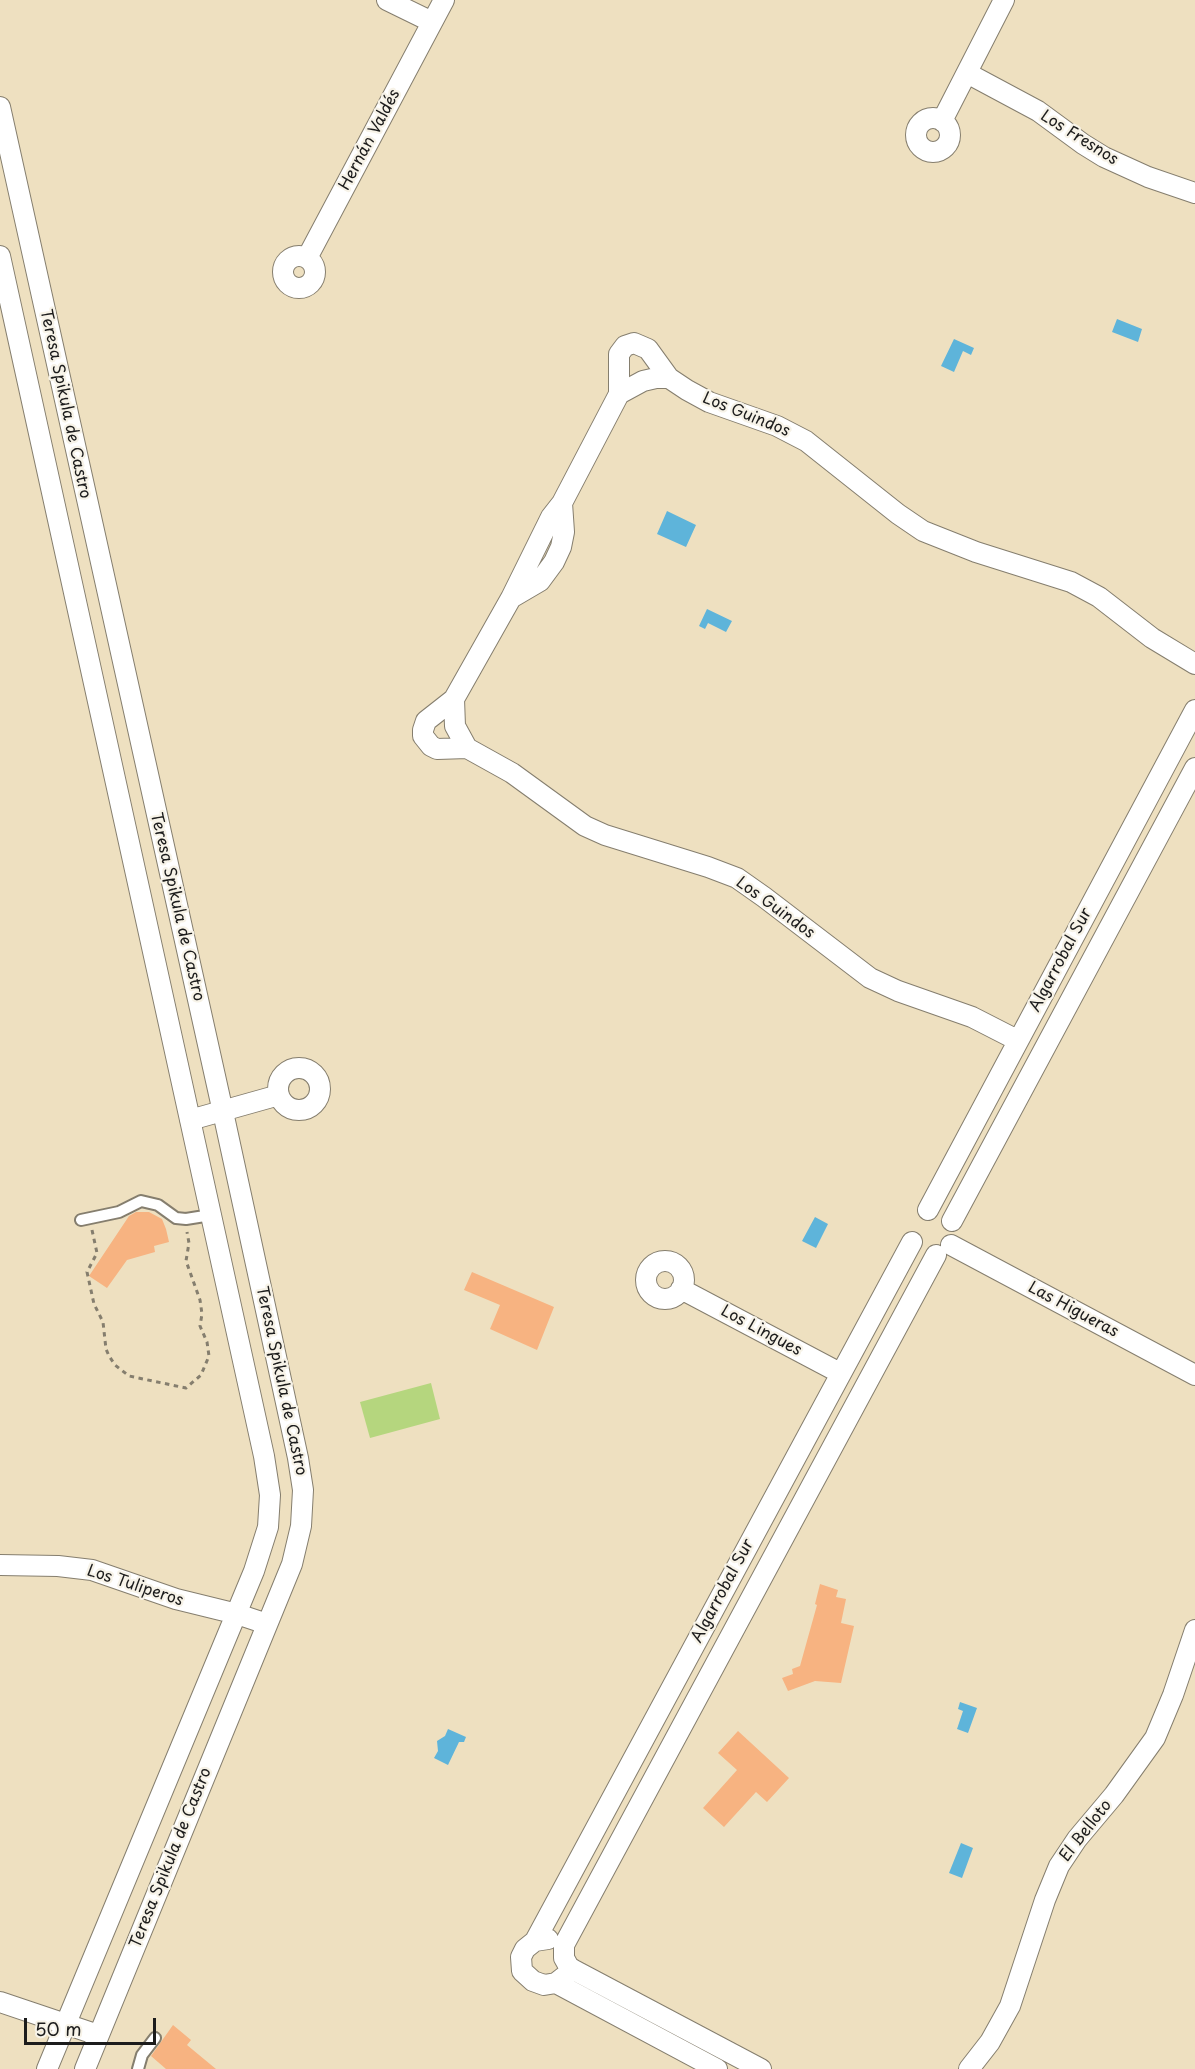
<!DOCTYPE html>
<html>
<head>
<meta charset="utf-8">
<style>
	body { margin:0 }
	#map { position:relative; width:1195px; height:2069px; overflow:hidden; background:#eee0c0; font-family:"Playpen Sans",sans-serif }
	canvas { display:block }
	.scale { position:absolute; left:24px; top:2018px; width:132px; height:27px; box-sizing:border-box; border:3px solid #1c1c1c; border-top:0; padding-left:8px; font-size:18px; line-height:21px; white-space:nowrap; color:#1c1c1c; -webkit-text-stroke:4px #f7f3e8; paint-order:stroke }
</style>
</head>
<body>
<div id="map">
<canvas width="1195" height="2069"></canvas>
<div class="scale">50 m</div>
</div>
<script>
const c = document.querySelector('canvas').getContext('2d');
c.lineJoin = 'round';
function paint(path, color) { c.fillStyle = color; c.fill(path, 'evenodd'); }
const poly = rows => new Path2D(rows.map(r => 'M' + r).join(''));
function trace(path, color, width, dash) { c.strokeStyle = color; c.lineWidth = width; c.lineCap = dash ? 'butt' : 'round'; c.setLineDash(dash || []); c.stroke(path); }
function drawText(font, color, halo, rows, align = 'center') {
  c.font = font + ' "Playpen Sans",sans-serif'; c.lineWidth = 4.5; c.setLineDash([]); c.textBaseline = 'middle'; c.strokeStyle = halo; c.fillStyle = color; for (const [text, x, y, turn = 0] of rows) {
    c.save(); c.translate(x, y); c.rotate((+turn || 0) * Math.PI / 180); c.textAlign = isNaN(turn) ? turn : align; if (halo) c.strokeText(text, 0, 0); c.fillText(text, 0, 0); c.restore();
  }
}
const green = poly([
	[431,1383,440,1419,370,1438,360,1402]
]);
const water = poly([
	[1117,319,1142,329,1138,342,1112,332],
	[954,339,974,348,971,355,963,351,954,372,941,366],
	[667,511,696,525,686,547,657,534],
	[707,609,732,621,726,632,708,623,705,629,699,626],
	[815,1217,828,1224,816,1248,802,1241],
	[960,1702,977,1708,968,1733,957,1729,963,1711,958,1709],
	[448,1729,466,1737,464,1742,459,1742,448,1765,434,1758,438,1751,437,1741,445,1736],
	[961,1843,973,1848,962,1878,949,1873]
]);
const building = poly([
	[136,1212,149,1212,162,1219,166,1229,169,1242,154,1246,155,1252,127,1260,107,1288,89,1276,129,1216],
	[472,1272,554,1307,537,1350,490,1329,500,1305,464,1290],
	[820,1584,838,1590,836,1597,846,1599,841,1623,854,1626,841,1683,815,1681,788,1691,782,1678,793,1674,792,1669,800,1666,817,1605,815,1604],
	[738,1731,789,1778,767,1802,756,1792,724,1827,703,1808,737,1770,718,1753],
	[173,2025,191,2040,187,2045,216,2069,166,2069,151,2056]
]);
const path = poly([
	[92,1230,97,1253,87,1272,94,1304,103,1322,106,1349,109,1356,115,1365,129,1376,186,1388,201,1375,209,1356,207,1342,200,1326,202,1314,200,1300,186,1261,189,1243,187,1232]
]);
const lane = poly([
	[81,1220,119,1212,141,1201,158,1205,176,1218,186,1219,211,1215],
	[138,2069,142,2055,155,2038]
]);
const street = poly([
	[387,0,432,22],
	[967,73,1038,111,1083,144,1104,157,1148,177,1195,193],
	[0,107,223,1112,298,1458,303,1490,301,1526,292,1564,85,2069],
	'916 135a17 17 0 1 1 34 0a17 17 0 1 1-34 0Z',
	[942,121,1004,0],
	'283 272a16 16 0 1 1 32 0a16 16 0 1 1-32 0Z',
	[0,256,264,1456,270,1495,268,1527,254,1571,47,2069],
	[307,258,444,0],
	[619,394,643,381,656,378,669,378],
	[511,598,540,581,554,562,561,547,564,532,562,503],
	[454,699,426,721,423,730,423,736,431,746,437,749,467,748],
	[1017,1040,972,1017,898,991,870,978,764,897,737,878,708,867,605,835,585,826,512,773,467,748,455,726,454,699,511,598,551,517,562,503,619,394,619,354,625,346,634,343,648,349,669,378,687,390,709,402,777,426,806,441,898,514,923,531,976,552,1071,582,1099,597,1152,638,1195,664],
	'278 1089a21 21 0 1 1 42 0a21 21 0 1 1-42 0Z',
	[190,1120,279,1095],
	[928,1210,1195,710],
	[952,1221,1195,768],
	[951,1245,1195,1375],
	'646 1280a19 19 0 1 1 38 0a19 19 0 1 1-38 0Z',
	[681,1289,840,1373],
	[0,1565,58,1566,92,1570,176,1599,237,1614,267,1624],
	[548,1939,535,1941,525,1949,521,1957,522,1971,533,1981,544,1985,556,1983,565,1976],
	[535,1941,912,1242],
	[556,1983,717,2069],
	[0,2002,98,2035],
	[761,2069,574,1970,569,1967,564,1958,564,1945,936,1255],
	[969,2069,990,2042,1010,2006,1045,1900,1059,1866,1077,1839,1114,1795,1155,1738,1173,1695,1195,1630]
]);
const streetNames = [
	["Los Fresnos",1079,138,32],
	["Hernán Valdés",370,140,-62],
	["Teresa Spikula de Castro",65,404,78],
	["Los Guindos",746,415,22],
	["Teresa Spikula de Castro",177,907,77],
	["Los Guindos",775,908,36],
	["Algarrobal Sur",1061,960,-62],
	["Las Higueras",1073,1310,28],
	["Los Lingues",761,1331,28],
	["Teresa Spikula de Castro",281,1381,78],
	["Los Tuliperos",135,1586,18],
	["Algarrobal Sur",723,1591,-62],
	["El Belloto",1086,1831,-52],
	["Teresa Spikula de Castro",171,1858,-68]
];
paint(green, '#b5d67e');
paint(water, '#5eb4da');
paint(building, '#f7b381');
trace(lane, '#857e6e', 14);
trace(street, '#857e6e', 22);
trace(path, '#857e6e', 3, [4.5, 4.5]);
trace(lane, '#fff', 10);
trace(street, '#fff', 20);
drawText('16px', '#1c1c1c', '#f7f3e8', streetNames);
</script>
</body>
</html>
